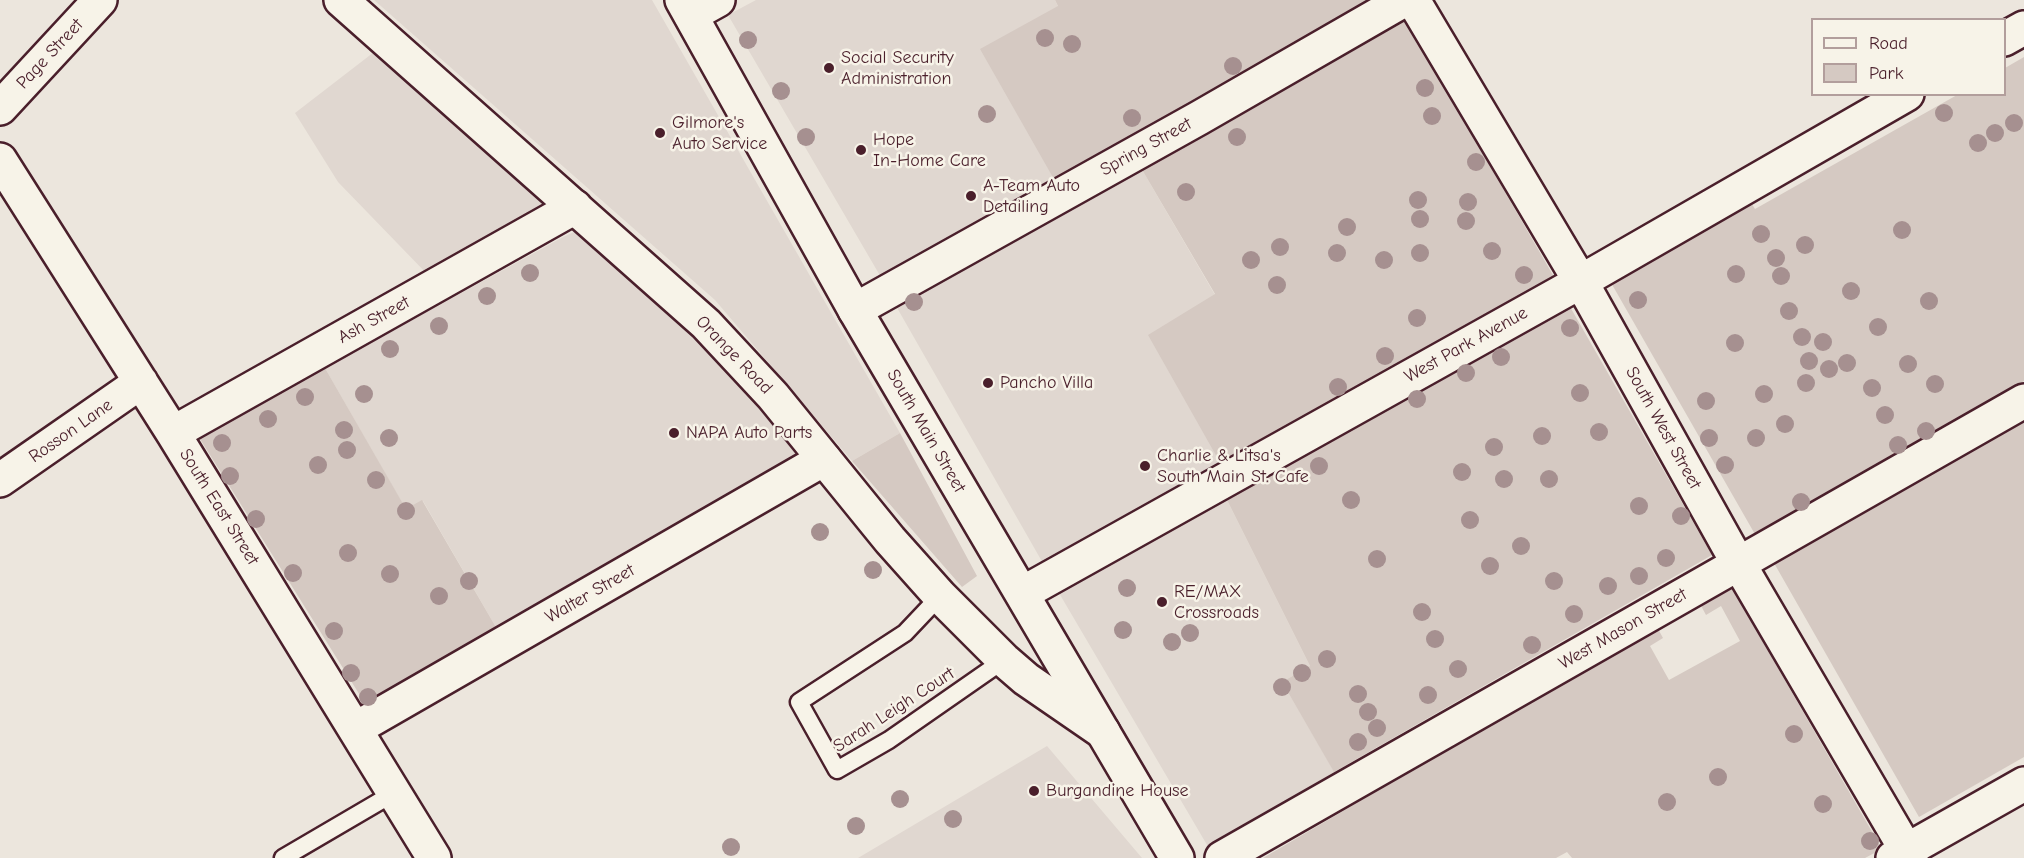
<!DOCTYPE html>
<html>
<head>
<meta charset="utf-8">
<style>
	body { margin:0 }
	#map { position:relative; width:2024px; height:858px; overflow:hidden; background:#ece6dd; font-family:"Comic Neue",sans-serif }
	canvas { display:block }
	.legend { position:absolute; left:1811px; top:18px; width:195px; height:78px; box-sizing:border-box; background:#f7f3e8; border:2px solid #b29e9c; margin:0; padding:8px 10px; list-style:none; font-size:18px; color:#4a1f2b }
	.legend li { display:flex; align-items:center; gap:12px; height:30px }
	.legend b { width:30px; border:2px solid #b29e9c }
</style>
</head>
<body>
<div id="map">
<canvas width="2024" height="858"></canvas>
<ul class="legend">
<li><b style="height:8px;background:#f7f3e8"></b>Road</li>
<li><b style="height:16px;background:#d5c9c2"></b>Park</li>
</ul>
</div>
<script>
const c = document.querySelector('canvas').getContext('2d');
c.lineJoin = 'round';
function paint(path, color) { c.fillStyle = color; c.fill(path, 'evenodd'); }
const poly = rows => new Path2D(rows.map(r => 'M' + r).join(''));
function trace(path, color, width, dash) { c.strokeStyle = color; c.lineWidth = width; c.lineCap = dash ? 'butt' : 'round'; c.setLineDash(dash || []); c.stroke(path); }
function drawText(font, color, halo, rows, align = 'center') {
  c.font = font + ' "Comic Neue",sans-serif'; c.lineWidth = 5; c.setLineDash([]); c.textBaseline = 'middle'; c.strokeStyle = halo; c.fillStyle = color; for (const [text, x, y, turn = 0] of rows) {
    c.save(); c.translate(x, y); c.rotate((+turn || 0) * Math.PI / 180); c.textAlign = isNaN(turn) ? turn : align; if (halo) c.strokeText(text, 0, 0); c.fillText(text, 0, 0); c.restore();
  }
}
const built = poly([
	[374,0,652,0,900,433,852,461,715,300],
	[756,0,1055,0,1058,6,1055,181,882,279,728,15],
	[378,49,549,201,546,211,429,276,338,182,295,113],
	[1141,168,1215,295,1222,466,1044,565,896,306],
	[581,229,688,323,801,455,497,629,423,501,406,510,325,368,563,237],
	[1227,500,1310,666,1282,682,1337,776,1210,850,1059,593],
	[1047,746,1142,858,858,858]
]);
const green = poly([
	[1055,0,1377,0,1055,181,980,49,1058,6],
	[1406,20,1554,277,1324,406,1222,466,1148,335,1215,294,1141,168],
	[2024,57,2024,381,1756,536,1610,281,1750,201,1755,209,1957,95,2004,94,2005,68],
	[1569,305,1712,555,1334,772,1282,682,1310,666,1227,500],
	[325,368,406,509,422,500,497,629,366,705,200,439],
	[2024,418,2024,757,1919,817,1774,563],
	[900,433,977,576,962,587,852,461],
	[1729,583,1882,849,1865,858,1572,858,1567,852,1556,858,1263,858,1657,627,1663,638,1650,646,1669,680,1740,641,1721,606,1706,615,1699,602]
]);
const service = poly([
	[940,596,905,633,799,702,837,770,889,740,1004,660],
	[283,858,394,793]
]);
const minor = poly([
	[1413,0,1589,296,1729,547,1911,858],
	[691,15,718,0],
	[2004,39,2024,28],
	[0,108,100,0],
	[0,160,173,433,434,858],
	[855,310,1199,118,1404,0],
	[173,433,575,207],
	[0,480,141,382],
	[1023,593,1580,282,1907,94],
	[355,729,824,459],
	[1222,858,2024,401],
	[1893,858,2024,784]
]);
const secondary = poly([
	[341,0,706,324,773,396,890,540,940,596,1004,660,1026,679,1103,732]
]);
const primary = poly([
	[682,0,855,310,1177,858]
]);
const trees = [
	[1045,38],
	[748,40],
	[1072,44],
	[1233,66],
	[1425,88],
	[781,91],
	[1944,113],
	[987,114],
	[1432,116],
	[1132,118],
	[2014,123],
	[1995,133],
	[806,137],
	[1237,137],
	[1978,143],
	[1476,162],
	[1186,192],
	[1418,200],
	[1468,202],
	[1420,219],
	[1466,221],
	[1347,227],
	[1902,230],
	[1761,234],
	[1805,245],
	[1280,247],
	[1492,251],
	[1337,253],
	[1420,253],
	[1776,258],
	[1251,260],
	[1384,260],
	[530,273],
	[1736,274],
	[1524,275],
	[1781,276],
	[1277,285],
	[1851,291],
	[487,296],
	[1638,300],
	[1929,301],
	[914,302],
	[1789,311],
	[1417,318],
	[439,326],
	[1878,327],
	[1570,328],
	[1802,337],
	[1823,342],
	[1735,343],
	[390,349],
	[1385,356],
	[1501,357],
	[1809,361],
	[1847,363],
	[1908,364],
	[1829,369],
	[1466,373],
	[1806,383],
	[1935,384],
	[1338,387],
	[1872,388],
	[1580,393],
	[364,394],
	[1764,394],
	[305,397],
	[1417,399],
	[1706,401],
	[1885,415],
	[268,419],
	[1785,424],
	[344,430],
	[1926,431],
	[1599,432],
	[1542,436],
	[389,438],
	[1709,438],
	[1756,438],
	[222,443],
	[1898,445],
	[1494,447],
	[347,450],
	[318,465],
	[1725,465],
	[1319,466],
	[1462,472],
	[230,476],
	[1504,479],
	[1549,479],
	[376,480],
	[1351,500],
	[1801,502],
	[1639,506],
	[406,511],
	[1681,516],
	[256,519],
	[1470,520],
	[820,532],
	[1521,546],
	[348,553],
	[1666,558],
	[1377,559],
	[1490,566],
	[873,570],
	[293,573],
	[390,574],
	[1639,576],
	[469,581],
	[1554,581],
	[1608,586],
	[1127,588],
	[439,596],
	[1422,612],
	[1574,614],
	[1123,630],
	[334,631],
	[1190,633],
	[1435,639],
	[1172,642],
	[1532,645],
	[1327,659],
	[1458,669],
	[351,673],
	[1302,673],
	[1282,687],
	[1358,694],
	[1428,695],
	[368,697],
	[1368,712],
	[1377,728],
	[1794,734],
	[1358,742],
	[1718,777],
	[900,799],
	[1667,802],
	[1823,804],
	[953,819],
	[856,826],
	[1870,841],
	[731,847]
];
const markers = [
	[829,68,6,"#4a1f2b"],
	[660,133,6,"#4a1f2b"],
	[861,150,6,"#4a1f2b"],
	[971,196,6,"#4a1f2b"],
	[988,383,6,"#4a1f2b"],
	[674,433,6,"#4a1f2b"],
	[1145,466,6,"#4a1f2b"],
	[1162,602,6,"#4a1f2b"],
	[1034,791,6,"#4a1f2b"]
];
const streetNames = [
	["Page Street",50,54,-47],
	["Spring Street",1146,147,-29],
	["Ash Street",374,320,-29],
	["West Park Avenue",1466,345,-29],
	["Orange Road",734,355,46],
	["South West Street",1663,428,61],
	["Rosson Lane",71,431,-35],
	["South Main Street",926,431,60],
	["South East Street",219,507,58],
	["Walter Street",590,594,-30],
	["West Mason Street",1623,629,-30],
	["Sarah Leigh Court",894,710,-33]
];
const poiNames = [
	["Social Security",841,58],
	["Administration",841,79],
	["Gilmore's",672,123],
	["Auto Service",672,144],
	["Hope",873,140],
	["In-Home Care",873,161],
	["A-Team Auto",983,186],
	["Detailing",983,207],
	["Pancho Villa",1000,383],
	["NAPA Auto Parts",686,433],
	["Charlie & Litsa's",1157,456],
	["South Main St. Cafe",1157,477],
	["RE/MAX",1174,592],
	["Crossroads",1174,613],
	["Burgandine House",1046,791]
];
paint(built, '#e0d7d0');
paint(green, '#d5c9c2');
trace(service, '#4a1f2b', 21);
trace(minor, '#4a1f2b', 38);
trace(secondary, '#4a1f2b', 38);
trace(primary, '#4a1f2b', 38);
trace(service, '#f7f3e8', 16);
trace(minor, '#f7f3e8', 33);
trace(secondary, '#f7f3e8', 33);
trace(primary, '#f7f3e8', 33);
c.fillStyle = '#a69090';
for (const [x, y] of trees) { c.beginPath(); c.arc(x, y, 9, 0, 2 * Math.PI); c.fill(); }
for (const [x, y, r, color] of markers) { const dot = new Path2D(); dot.arc(x, y, r, 0, 2 * Math.PI); c.fillStyle = color; c.fill(dot); trace(dot, '#f7f3e8', 2); }
drawText('18px', '#4a1f2b', '#f7f3e8', streetNames);
drawText('18px', '#4a1f2b', '#f7f3e8', poiNames, 'left');
</script>
</body>
</html>
